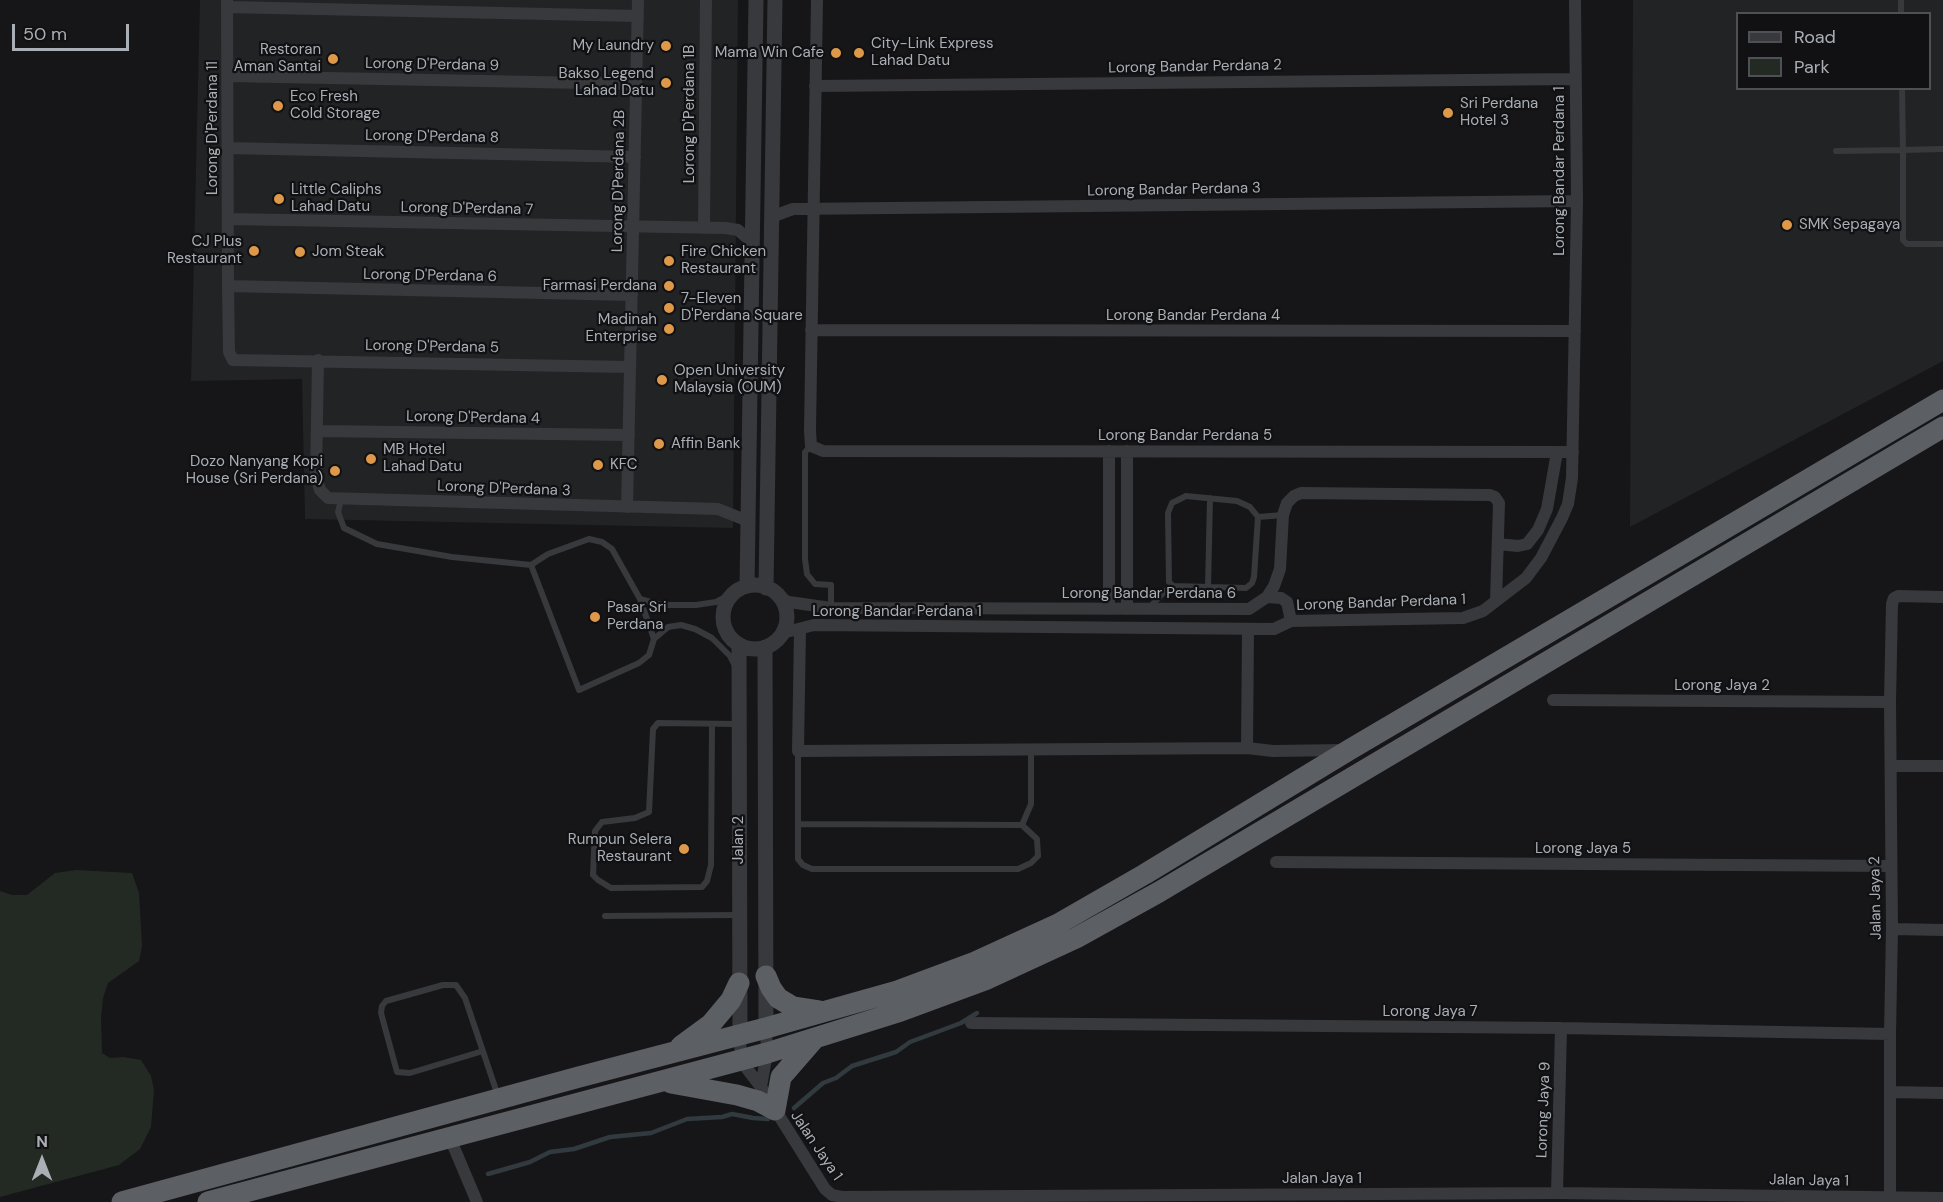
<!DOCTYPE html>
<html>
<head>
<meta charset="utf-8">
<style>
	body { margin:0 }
	#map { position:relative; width:1943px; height:1202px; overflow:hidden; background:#161618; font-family:"DM Sans",sans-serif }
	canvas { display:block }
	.legend { position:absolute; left:1736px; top:12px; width:195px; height:78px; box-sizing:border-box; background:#111113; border:2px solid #4e5054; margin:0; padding:8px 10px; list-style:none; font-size:18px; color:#aaafb6 }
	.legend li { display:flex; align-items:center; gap:12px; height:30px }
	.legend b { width:30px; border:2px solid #4e5054 }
	.north { position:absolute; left:12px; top:1130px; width:60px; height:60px; -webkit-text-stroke:4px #111113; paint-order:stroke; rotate:0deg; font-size:16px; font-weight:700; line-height:24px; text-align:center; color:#aaafb6 }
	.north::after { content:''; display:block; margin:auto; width:21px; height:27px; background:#aaafb6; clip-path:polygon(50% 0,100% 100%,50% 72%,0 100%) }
	.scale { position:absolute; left:12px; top:24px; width:117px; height:27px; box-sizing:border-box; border:3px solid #aaafb6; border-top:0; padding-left:8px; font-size:18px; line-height:21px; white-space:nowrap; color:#aaafb6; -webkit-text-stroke:4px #111113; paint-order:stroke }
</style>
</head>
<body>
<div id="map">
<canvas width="1943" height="1202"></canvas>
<ul class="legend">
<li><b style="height:8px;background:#38393c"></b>Road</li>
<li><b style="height:16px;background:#232a23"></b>Park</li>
</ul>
<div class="north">N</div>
<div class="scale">50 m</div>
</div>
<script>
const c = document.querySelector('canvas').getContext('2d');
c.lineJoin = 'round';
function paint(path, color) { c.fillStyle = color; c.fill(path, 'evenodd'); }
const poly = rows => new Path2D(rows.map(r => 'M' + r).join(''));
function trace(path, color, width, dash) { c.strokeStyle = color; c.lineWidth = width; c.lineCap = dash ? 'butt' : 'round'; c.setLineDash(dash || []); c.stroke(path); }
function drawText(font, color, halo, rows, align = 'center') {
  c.font = font + ' "DM Sans",sans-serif'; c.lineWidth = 4.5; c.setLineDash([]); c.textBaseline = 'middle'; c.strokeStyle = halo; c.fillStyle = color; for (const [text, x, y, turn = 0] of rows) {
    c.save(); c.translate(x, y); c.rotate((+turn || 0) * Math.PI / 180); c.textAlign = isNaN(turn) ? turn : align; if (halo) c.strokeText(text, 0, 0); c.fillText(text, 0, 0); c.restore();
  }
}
const built = poly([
	[200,0,738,0,733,528,305,519,302,379,191,381],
	[1633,0,1943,0,1943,361,1630,527],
	[1738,14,1930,14,1930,88,1738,88]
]);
const green = poly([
	[76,870,132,873,139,893,142,946,139,961,108,983,103,998,101,1018,102,1053,110,1058,123,1057,141,1060,151,1076,154,1090,151,1127,140,1149,119,1165,0,1197,0,891,12,895,27,895,55,873]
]);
const stream = poly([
	[794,1108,823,1083,836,1078,852,1066,896,1052,910,1042,961,1023,977,1013],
	[488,1174,530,1162,550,1152,574,1149,610,1137,651,1133,687,1119,722,1117,732,1114,753,1118,768,1119]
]);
const service = poly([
	[1901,0,1901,14],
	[1902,88,1903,150,1943,149],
	[1836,151,1903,150,1903,240,1907,244,1943,244],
	[811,446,805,452,805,559,807,574,815,584,831,585,831,608],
	[1186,496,1237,501,1250,507,1258,517,1254,577,1252,583,1246,588,1173,586,1169,582,1168,513,1172,503,1186,496],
	[341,500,338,512,344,528,377,544,452,557,531,565,548,554,589,539,602,542,612,549,640,599,654,639,649,655,639,663,579,690,531,565],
	[1258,517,1283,515],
	[1208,588,1210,498],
	[640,599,661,605,696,605,716,602,735,592],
	[1149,608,1165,591,1173,586],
	[654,639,668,627,681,625,695,629,712,638,730,656,735,666],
	[712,724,711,865,707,881,702,887,611,888,598,880,593,875,595,831,602,822,635,818,649,812,653,729,658,723,738,724],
	[798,751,798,859,803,865,812,869,1018,869,1031,863,1038,856,1037,839,1022,825,1031,804,1031,750],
	[798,824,1022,825],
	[605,916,738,915],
	[483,1051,410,1073,397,1072,381,1013,382,1006,386,1001,443,985,456,985,465,998,498,1096]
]);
const minor = poly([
	[227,0,228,286,229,352,233,360,630,367],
	[817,0,810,431,811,446,823,451,1573,452],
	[227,7,638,16],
	[228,76,636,84],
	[815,86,1575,79],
	[228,148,635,157],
	[771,217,793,209,1577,201],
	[229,219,725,228,738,230,753,243],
	[704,228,706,0],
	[228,286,632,295],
	[811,330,1575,331],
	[318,360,316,476,320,490,328,498,718,509,748,521],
	[317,431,629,435],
	[1109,451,1109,609],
	[1127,451,1127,609],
	[627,507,638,0],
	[1498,544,1518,546,1527,544,1538,530,1547,509,1557,452],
	[1267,597,1281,598,1287,602,1291,621],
	[779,598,789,602,831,608,1249,609,1267,597,1274,586,1280,569,1283,515,1287,503,1294,496,1301,493,1490,495,1495,497,1499,503,1496,601],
	[800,629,798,751,1247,748,1273,751,1342,750],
	[782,633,814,625,1274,629,1291,621,1463,618,1483,611,1526,578,1541,558,1562,518,1568,504,1572,478,1577,201,1575,0],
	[1553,700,1890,702],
	[1247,748,1248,629],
	[1891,766,1943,766],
	[1276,862,1890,866],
	[1892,929,1943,930],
	[971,1023,1561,1028,1890,1034],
	[740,1035,741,1061,761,1087,825,1189,832,1195,842,1197,1557,1193,1943,1198],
	[761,1087,767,1053,766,1028],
	[1890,1092,1943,1093],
	[450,1138,477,1202],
	[1557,1193,1561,1028],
	[1890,1197,1890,1034,1892,929,1890,702,1892,604,1894,598,1898,596,1943,597]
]);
const tertiary = poly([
	'723 617a32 32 0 1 1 64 0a32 32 0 1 1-64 0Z',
	[747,586,756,0],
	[766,588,775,0],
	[739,645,740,1035],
	[765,647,766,1028]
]);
const trunk = poly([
	[766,976,771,988,778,998,793,1007,819,1011],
	[681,1046,711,1024,731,1000,739,983],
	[671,1083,737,1095,758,1101,775,1110,781,1077,815,1038],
	[122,1202,579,1077,766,1028,897,991,975,962,1058,924,1145,874,1349,750,1943,400],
	[208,1202,767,1053,901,1011,985,980,1076,938,1159,892,1943,427]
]);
const markers = [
	[666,46,6,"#de9849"],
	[836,53,6,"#de9849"],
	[859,53,6,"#de9849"],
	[333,59,6,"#de9849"],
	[666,83,6,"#de9849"],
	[278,106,6,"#de9849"],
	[1448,113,6,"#de9849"],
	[279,199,6,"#de9849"],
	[1787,225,6,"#de9849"],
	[254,251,6,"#de9849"],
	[300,252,6,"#de9849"],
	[669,261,6,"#de9849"],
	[669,286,6,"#de9849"],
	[669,308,6,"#de9849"],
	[669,329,6,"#de9849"],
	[662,380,6,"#de9849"],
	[659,444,6,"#de9849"],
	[371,459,6,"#de9849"],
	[598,465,6,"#de9849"],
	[335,471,6,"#de9849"],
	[595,617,6,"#de9849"],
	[684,849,6,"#de9849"]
];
const poiNames = [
	["City-Link Express",871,44],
	["Lahad Datu",871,61],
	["My Laundry",654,46,"right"],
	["Restoran",321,50,"right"],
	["Aman Santai",321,67,"right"],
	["Mama Win Cafe",824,53,"right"],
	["Bakso Legend",654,74,"right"],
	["Lahad Datu",654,91,"right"],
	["Eco Fresh",290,97],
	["Cold Storage",290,114],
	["Sri Perdana",1460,104],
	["Hotel 3",1460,121],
	["Little Caliphs",291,190],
	["Lahad Datu",291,207],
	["SMK Sepagaya",1799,225],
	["CJ Plus",242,242,"right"],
	["Restaurant",242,259,"right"],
	["Jom Steak",312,252],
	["Fire Chicken",681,252],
	["Restaurant",681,269],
	["Farmasi Perdana",657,286,"right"],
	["7-Eleven",681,299],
	["D'Perdana Square",681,316],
	["Madinah",657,320,"right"],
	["Enterprise",657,337,"right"],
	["Open University",674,371],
	["Malaysia (OUM)",674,388],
	["Affin Bank",671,444],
	["MB Hotel",383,450],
	["Lahad Datu",383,467],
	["Dozo Nanyang Kopi",323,462,"right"],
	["House (Sri Perdana)",323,479,"right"],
	["KFC",610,465],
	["Pasar Sri",607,608],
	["Perdana",607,625],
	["Rumpun Selera",672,840,"right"],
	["Restaurant",672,857,"right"]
];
const streetNames = [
	["Lorong D'Perdana 9",432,65,1],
	["Lorong Bandar Perdana 2",1195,67,-1],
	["Lorong D'Perdana 1B",690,114,-90],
	["Lorong D'Perdana 11",213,128,-90],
	["Lorong D'Perdana 8",432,137,1],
	["Lorong Bandar Perdana 1",1560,171,-90],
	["Lorong D'Perdana 2B",619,181,-89],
	["Lorong Bandar Perdana 3",1174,190,-1],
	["Lorong D'Perdana 7",467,209,1],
	["Lorong D'Perdana 6",430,276,1],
	["Lorong Bandar Perdana 4",1193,316],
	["Lorong D'Perdana 5",432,347,1],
	["Lorong D'Perdana 4",473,418,1],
	["Lorong Bandar Perdana 5",1185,436],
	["Lorong D'Perdana 3",504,489,2],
	["Lorong Bandar Perdana 6",1149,594],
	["Lorong Bandar Perdana 1",1381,603,-2],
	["Lorong Bandar Perdana 1",897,612],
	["Lorong Jaya 2",1722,686],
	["Jalan 2",739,840,-90],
	["Lorong Jaya 5",1583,849],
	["Jalan Jaya 2",1876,898,-91],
	["Lorong Jaya 7",1430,1012],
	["Lorong Jaya 9",1544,1110,-88],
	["Jalan Jaya 1",816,1146,56],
	["Jalan Jaya 1",1322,1179],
	["Jalan Jaya 1",1809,1181,1]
];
paint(built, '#222325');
paint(green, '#232a23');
trace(stream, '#313a3f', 4.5);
trace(service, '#38393c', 6);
trace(minor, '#38393c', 12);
trace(tertiary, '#38393c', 15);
trace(trunk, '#5c5f64', 21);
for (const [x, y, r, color] of markers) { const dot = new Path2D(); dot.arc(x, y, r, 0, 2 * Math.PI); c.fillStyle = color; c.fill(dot); trace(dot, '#111113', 2); }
drawText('15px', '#aaafb6', '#111113', poiNames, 'left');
drawText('15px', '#aaafb6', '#111113', streetNames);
</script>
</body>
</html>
